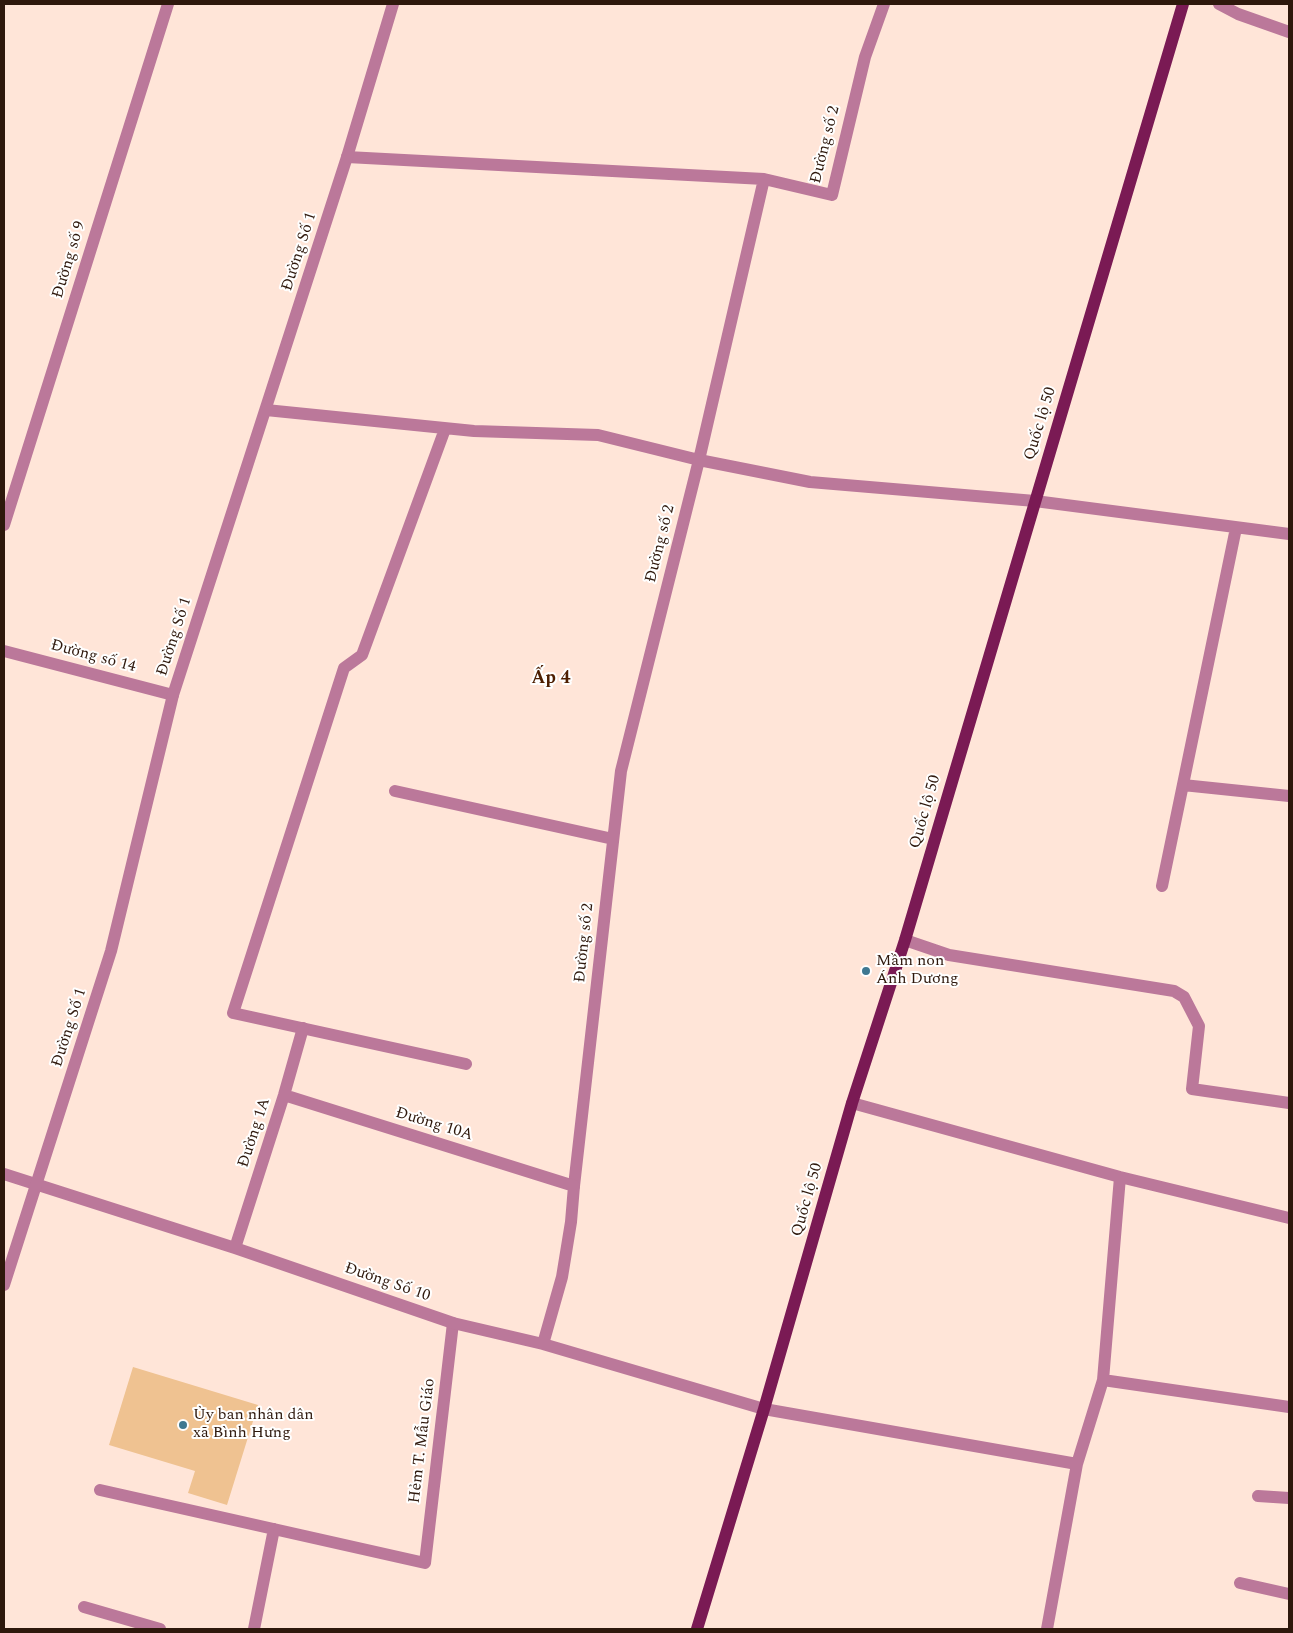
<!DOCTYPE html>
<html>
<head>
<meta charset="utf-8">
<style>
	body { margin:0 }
	#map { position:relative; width:1293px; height:1633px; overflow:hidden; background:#ffe5d8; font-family:Spectral,serif }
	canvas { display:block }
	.frame { position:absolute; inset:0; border:5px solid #2e180c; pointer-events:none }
</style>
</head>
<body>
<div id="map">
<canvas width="1293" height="1633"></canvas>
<div class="frame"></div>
</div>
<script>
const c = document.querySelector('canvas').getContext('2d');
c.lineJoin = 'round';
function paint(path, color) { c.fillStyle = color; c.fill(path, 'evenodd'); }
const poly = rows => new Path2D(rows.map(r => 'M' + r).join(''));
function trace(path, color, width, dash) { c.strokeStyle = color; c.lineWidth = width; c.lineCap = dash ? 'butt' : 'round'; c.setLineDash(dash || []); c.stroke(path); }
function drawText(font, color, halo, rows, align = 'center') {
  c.font = font + ' Spectral,serif'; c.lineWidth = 4; c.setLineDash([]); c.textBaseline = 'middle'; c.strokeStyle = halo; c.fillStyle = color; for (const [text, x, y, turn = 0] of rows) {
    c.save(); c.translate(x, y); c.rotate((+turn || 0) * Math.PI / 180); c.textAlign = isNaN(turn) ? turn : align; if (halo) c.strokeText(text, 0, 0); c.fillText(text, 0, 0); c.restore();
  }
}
const building = poly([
	[133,1367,258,1405,227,1505,188,1493,195,1471,109,1445]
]);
const service = poly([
	[1219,4,1238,14,1289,32],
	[347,157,764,179],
	[266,410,474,431,598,435,699,460,810,482,1035,501,1289,534],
	[445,429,362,655,344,668,233,1013,466,1064],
	[1183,785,1289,796],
	[395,791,613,839],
	[1162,886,1236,528],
	[905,940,949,955,1174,991,1184,997,1199,1026,1192,1089,1289,1103],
	[852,1103,1120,1177,1289,1218],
	[574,1186,621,771,699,460,764,179,832,195,865,57,884,4],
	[1103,1380,1289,1407],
	[764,1409,1077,1464],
	[100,1490,425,1563,453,1323],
	[1258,1496,1289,1498],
	[1240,1583,1289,1594],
	[84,1607,160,1629],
	[254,1629,274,1529],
	[1047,1629,1077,1464,1103,1380,1120,1177]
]);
const minor = poly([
	[4,525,168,4],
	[4,651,173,695],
	[284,1095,574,1186,571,1222,562,1277,543,1344],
	[4,1174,235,1248,453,1323,543,1344,764,1409],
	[235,1248,284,1095,303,1028]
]);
const tertiary = poly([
	[4,1285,111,951,173,695,347,157,393,4]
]);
const primary = poly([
	[697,1629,764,1409,852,1103,905,940,1183,4]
]);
const markers = [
	[866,971,5,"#3f7891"],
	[183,1425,5,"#3f7891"]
];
const streetNames = [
	["Đường số 2",826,145,-76],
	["Đường Số 1",300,252,-72],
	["Đường số 9",70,260,-73],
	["Quốc lộ 50",1041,424,-73],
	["Đường số 2",661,544,-76],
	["Đường Số 1",175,637,-72],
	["Đường số 14",93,657,15],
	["Quốc lộ 50",926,812,-74],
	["Đường số 2",585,943,-84],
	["Đường Số 1",70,1028,-72],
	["Đường 10A",434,1125,17],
	["Đường 1A",255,1133,-72],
	["Quốc lộ 50",808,1200,-74],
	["Đường Số 10",387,1283,19],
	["Hẻm T. Mẫu Giáo",423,1441,-83]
];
const poiNames = [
	["Mầm non",876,962],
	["Ánh Dương",876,980],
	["Ủy ban nhân dân",193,1416],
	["xã Bình Hưng",193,1434]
];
const neighbourhoodNames = [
	["Ấp 4",551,679]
];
paint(building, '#efc291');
trace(service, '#bb789a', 12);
trace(minor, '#bb789a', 12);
trace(tertiary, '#bb789a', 12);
trace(primary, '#7a1a54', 12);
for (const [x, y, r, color] of markers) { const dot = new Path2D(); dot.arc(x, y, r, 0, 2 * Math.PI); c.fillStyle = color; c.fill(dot); trace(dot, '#fff', 2); }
drawText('16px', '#2e180c', '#fff', streetNames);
drawText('16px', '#2e180c', '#fff', poiNames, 'left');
drawText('bold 18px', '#4d1e00', '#fff', neighbourhoodNames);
</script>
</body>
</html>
